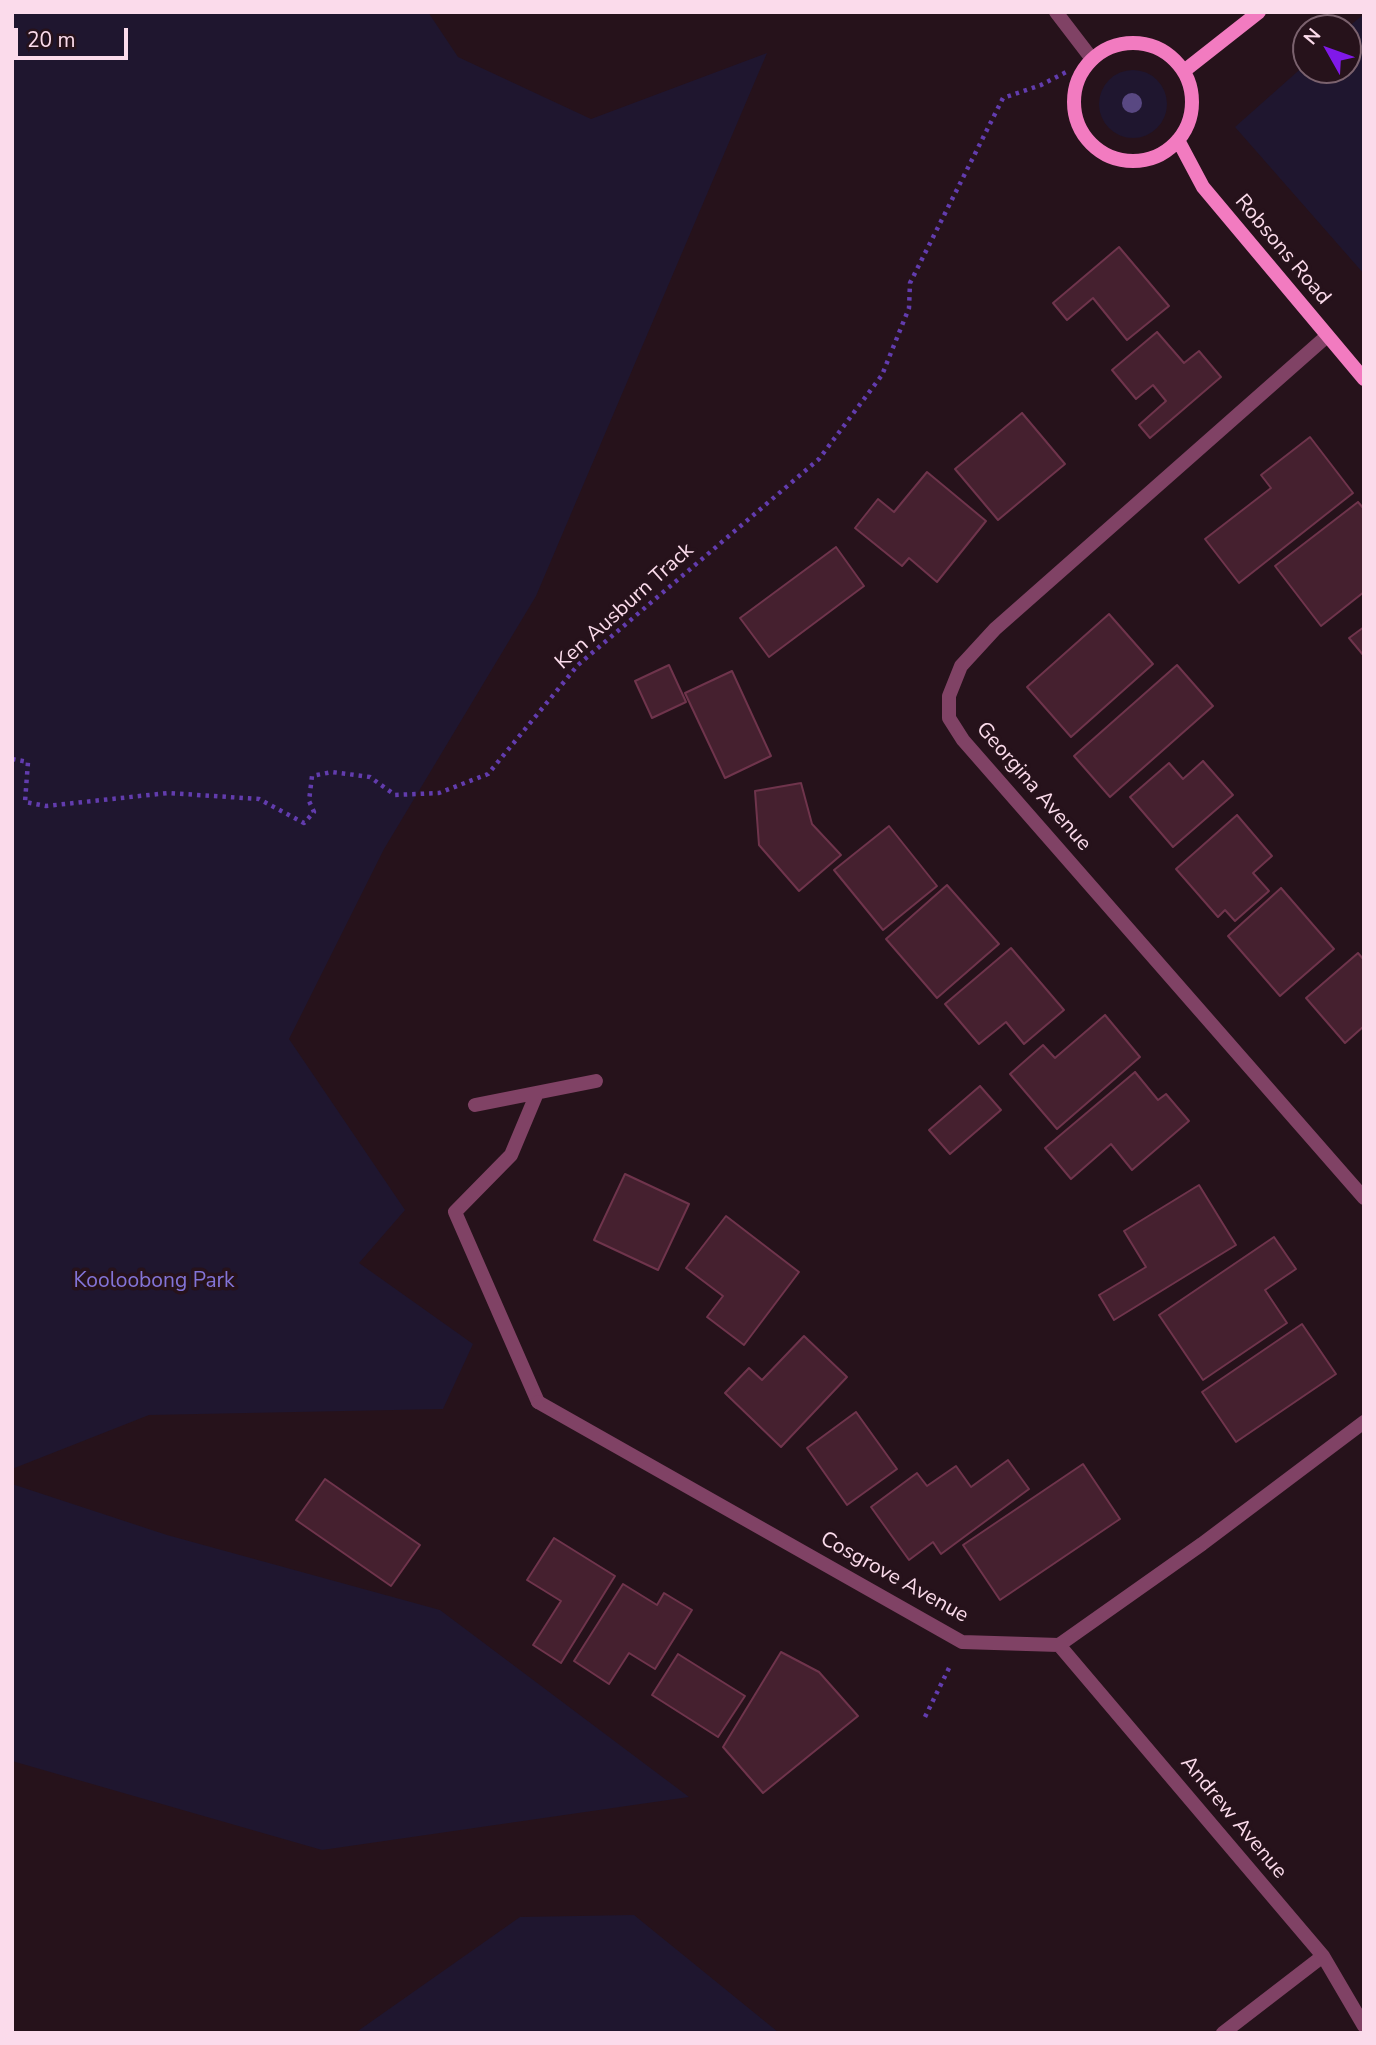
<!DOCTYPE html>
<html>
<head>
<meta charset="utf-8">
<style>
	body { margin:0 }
	#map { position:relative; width:1376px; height:2045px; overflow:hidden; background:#26121b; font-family:"Nunito Sans",sans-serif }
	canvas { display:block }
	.frame { position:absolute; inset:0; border:14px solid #fbdbeb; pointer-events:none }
	.north { position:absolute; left:1292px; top:14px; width:70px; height:70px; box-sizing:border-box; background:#26121b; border:2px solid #7b626e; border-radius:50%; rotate:310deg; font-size:19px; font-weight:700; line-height:28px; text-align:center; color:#fbdbeb }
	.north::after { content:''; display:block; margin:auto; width:24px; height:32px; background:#8019e9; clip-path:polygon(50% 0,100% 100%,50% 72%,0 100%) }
	.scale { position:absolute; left:14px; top:28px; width:114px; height:32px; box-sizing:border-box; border:4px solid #fbdbeb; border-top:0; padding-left:9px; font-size:21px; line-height:24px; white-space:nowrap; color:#fbdbeb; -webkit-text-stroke:5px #26121b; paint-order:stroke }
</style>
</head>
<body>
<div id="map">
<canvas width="1376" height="2045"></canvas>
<div class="frame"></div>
<div class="north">N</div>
<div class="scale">20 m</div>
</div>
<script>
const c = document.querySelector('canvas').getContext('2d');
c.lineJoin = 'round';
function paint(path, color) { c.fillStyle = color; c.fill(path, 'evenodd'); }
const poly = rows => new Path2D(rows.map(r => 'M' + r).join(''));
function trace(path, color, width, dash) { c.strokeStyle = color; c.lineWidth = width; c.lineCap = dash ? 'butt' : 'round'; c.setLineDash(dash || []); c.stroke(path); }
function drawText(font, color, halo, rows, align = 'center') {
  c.font = font + ' "Nunito Sans",sans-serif'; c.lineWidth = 7; c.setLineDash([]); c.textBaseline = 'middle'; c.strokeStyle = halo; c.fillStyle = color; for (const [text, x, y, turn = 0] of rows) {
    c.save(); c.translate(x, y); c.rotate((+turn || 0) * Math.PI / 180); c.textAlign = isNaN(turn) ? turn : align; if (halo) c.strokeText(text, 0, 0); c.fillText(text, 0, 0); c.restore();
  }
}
const green = poly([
	[12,12,428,12,458,57,591,119,767,53,536,596,384,849,289,1039,405,1210,359,1263,473,1344,443,1409,149,1415,12,1469],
	[1364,14,1364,274,1235,127,1306,64,1306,70,1348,70,1347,28],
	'1099 104a34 34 0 1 1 68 0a34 34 0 1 1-68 0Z',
	[12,1484,167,1535,440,1610,689,1797,322,1850,12,1761],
	[634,1915,778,2032,355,2033,520,1917]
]);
const building = poly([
	[1119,247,1169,306,1127,340,1093,298,1067,320,1053,303,1119,247],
	[1157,332,1184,363,1199,351,1221,377,1150,438,1139,425,1166,401,1153,385,1136,399,1112,370,1157,332],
	[1022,413,1065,464,998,520,955,469,1022,413],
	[1310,437,1353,493,1239,583,1205,539,1271,488,1261,475,1310,437],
	[927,472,986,521,937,582,909,558,902,566,855,528,878,499,894,512,927,472],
	[1358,502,1364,509,1364,592,1321,626,1275,566,1358,502],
	[836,547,864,586,769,657,740,618,836,547],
	[1109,614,1153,664,1071,737,1027,687,1109,614],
	[1364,627,1364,656,1349,638,1364,627],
	[669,665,686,702,652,718,635,681,669,665],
	[1177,665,1213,706,1110,797,1074,756,1177,665],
	[732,671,771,756,725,778,685,693,732,671],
	[1203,761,1233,795,1173,847,1130,797,1169,763,1183,779,1203,761],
	[801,783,812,824,841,855,799,891,759,845,755,791,801,783],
	[1237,815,1272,856,1253,873,1269,891,1235,921,1225,910,1218,917,1176,869,1237,815],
	[889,826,937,886,883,930,834,870,889,826],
	[947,885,999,944,937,998,886,939,947,885],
	[1281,888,1334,949,1280,996,1228,936,1281,888],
	[1011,948,1064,1010,1024,1044,1006,1022,979,1044,945,1004,1011,948],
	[1358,953,1364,960,1364,1026,1345,1043,1306,998,1358,953],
	[1105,1015,1140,1057,1057,1129,1010,1074,1043,1045,1055,1058,1105,1015],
	[1135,1072,1158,1100,1166,1094,1189,1121,1132,1170,1111,1144,1071,1179,1045,1148,1135,1072],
	[980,1086,1001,1110,950,1154,929,1130,980,1086],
	[625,1174,689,1204,658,1270,594,1240,625,1174],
	[1199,1185,1236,1245,1114,1320,1099,1295,1146,1267,1124,1231,1199,1185],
	[726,1216,799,1272,744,1345,707,1317,723,1296,686,1268,726,1216],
	[1274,1237,1296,1269,1265,1290,1287,1323,1203,1380,1159,1315,1274,1237],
	[1302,1324,1336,1374,1236,1442,1202,1392,1302,1324],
	[804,1336,847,1377,781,1447,725,1393,749,1368,762,1380,804,1336],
	[856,1412,897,1469,847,1505,807,1448,856,1412],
	[1008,1460,1029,1489,941,1554,933,1542,909,1560,871,1507,917,1473,927,1486,956,1466,971,1487,1008,1460],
	[1083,1464,1120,1519,1000,1600,963,1545,1083,1464],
	[325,1479,420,1545,391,1586,296,1520,325,1479],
	[554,1538,615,1576,561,1663,533,1645,561,1601,527,1580,554,1538],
	[623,1584,657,1605,664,1593,692,1610,655,1669,629,1653,609,1684,574,1661,623,1584],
	[781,1652,819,1672,858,1716,763,1793,723,1747,781,1652],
	[678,1654,745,1696,718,1737,652,1695,678,1654]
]);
const path = poly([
	[12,759,28,762,25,802,46,806,168,793,259,799,304,823,314,812,309,801,312,776,332,772,370,777,395,795,439,793,488,774,578,665,819,459,882,375,909,308,910,283,1003,98,1041,85,1070,70],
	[925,1717,951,1664]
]);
const lane = poly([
	[537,1093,511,1155,455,1212,538,1402],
	[475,1105,596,1081]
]);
const street = poly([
	[1056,12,1092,59],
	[1327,336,995,629,961,666,949,696,949,718,963,740,1364,1198],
	[538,1402,962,1642,1059,1645,1202,1544,1364,1422],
	[1059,1645,1323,1956,1364,2026],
	[1223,2033,1323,1956]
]);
const secondary = poly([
	'1074 102a59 59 0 1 1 118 0a59 59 0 1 1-118 0Z',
	[1184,71,1259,12],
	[1178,140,1203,187,1364,379]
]);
const trees = [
	[1132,103]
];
const streetNames = [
	["Robsons Road",1282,250,50],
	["Ken Ausburn Track",625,607,-42],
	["Georgina Avenue",1033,787,49],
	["Cosgrove Avenue",894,1578,29],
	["Andrew Avenue",1233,1818,50]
];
const parkNames = [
	["Kooloobong Park",154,1282]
];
paint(green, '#1f162f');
paint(building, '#45202f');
trace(building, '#6f344c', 2);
trace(path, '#623cae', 4.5, [3.5, 5]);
trace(lane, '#804265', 14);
trace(street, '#804265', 14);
trace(secondary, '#f27bc0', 14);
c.fillStyle = '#594882';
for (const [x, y] of trees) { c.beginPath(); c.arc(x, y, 10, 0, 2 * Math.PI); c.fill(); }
drawText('21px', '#fbdbeb', '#26121b', streetNames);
drawText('21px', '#8374d7', '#26121b', parkNames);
</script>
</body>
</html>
